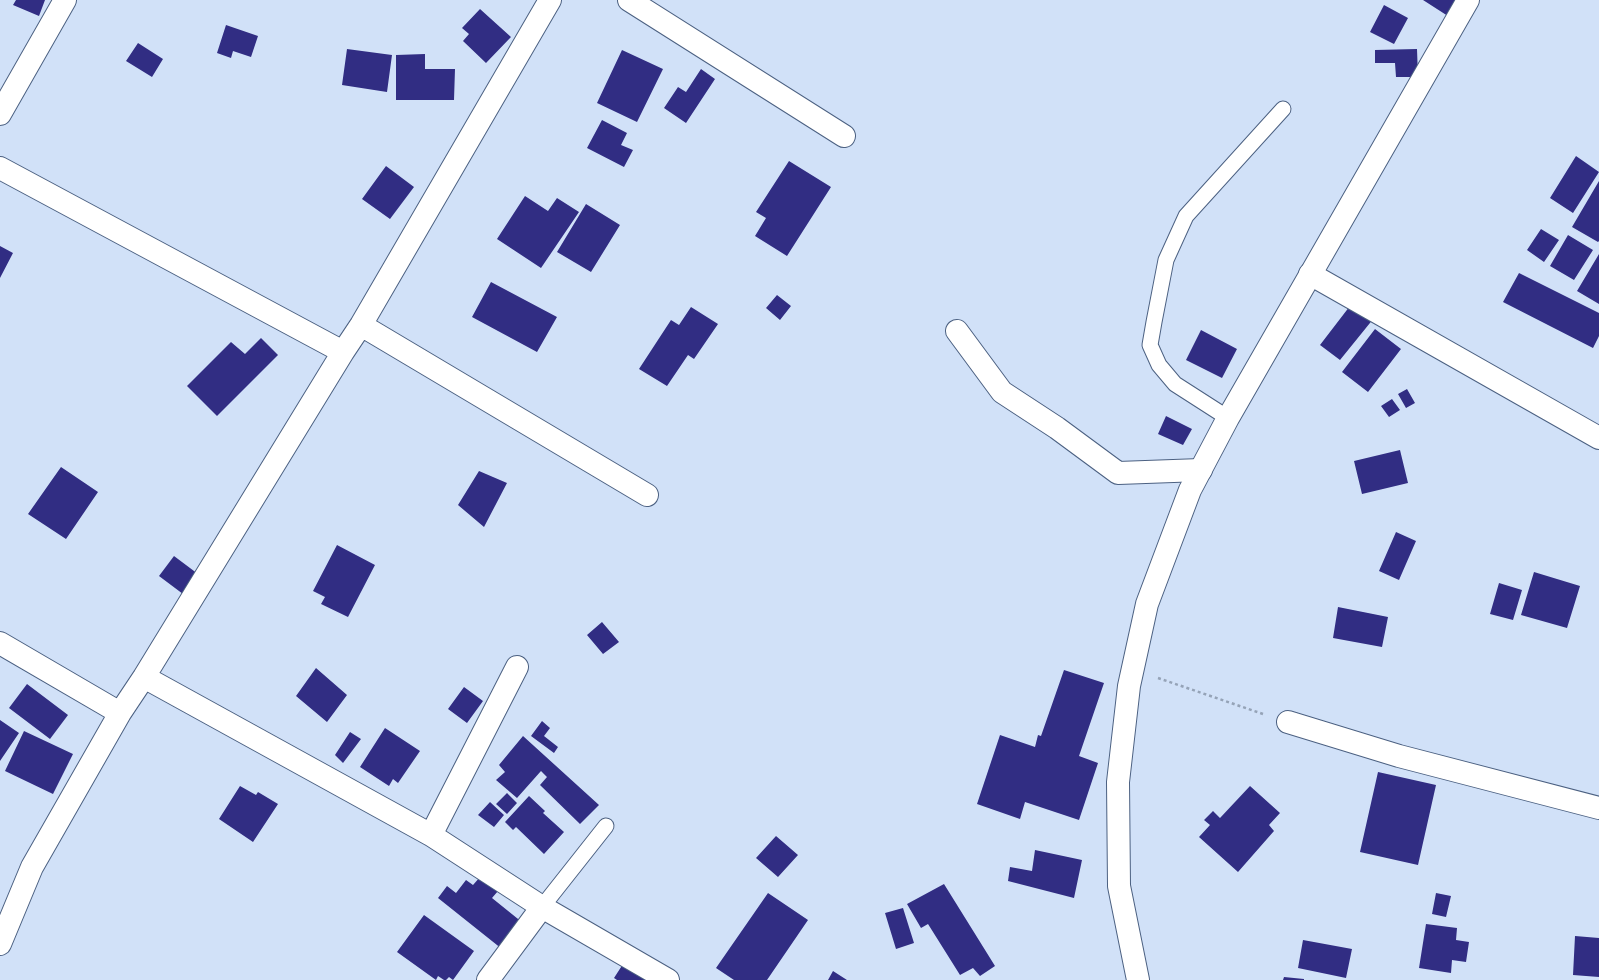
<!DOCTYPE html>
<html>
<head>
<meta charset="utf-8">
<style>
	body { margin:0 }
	canvas { display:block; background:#d1e1f8 }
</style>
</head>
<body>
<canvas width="1599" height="980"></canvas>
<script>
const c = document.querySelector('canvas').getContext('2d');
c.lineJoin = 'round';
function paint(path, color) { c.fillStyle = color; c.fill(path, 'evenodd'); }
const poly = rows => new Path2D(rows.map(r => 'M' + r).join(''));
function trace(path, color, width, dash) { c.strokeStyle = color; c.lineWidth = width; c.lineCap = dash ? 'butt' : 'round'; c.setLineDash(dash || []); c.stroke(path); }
const building = poly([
	[16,0,45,0,39,16,13,5],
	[1423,0,1462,0,1451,18],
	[1384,5,1408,18,1394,44,1370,32],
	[480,9,511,37,486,63,463,41,469,34,462,28],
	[226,25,258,36,251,57,233,51,231,58,217,53],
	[138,43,163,59,152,77,126,61],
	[347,49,392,55,387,92,342,85],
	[1417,49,1418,77,1396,77,1395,63,1375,63,1375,50],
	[622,50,663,69,637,122,597,103],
	[425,54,425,69,455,69,454,100,396,100,396,55],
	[701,69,715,79,686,123,664,108,678,87,686,92],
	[602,120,627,133,621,145,633,150,624,167,587,148],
	[1576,156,1599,172,1573,213,1550,198],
	[789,161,831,187,787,256,755,236,766,218,756,212],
	[386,166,414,187,390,219,362,199],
	[1599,181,1599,241,1598,242,1572,227],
	[525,196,548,211,557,198,579,212,541,268,497,239],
	[586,204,620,225,591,272,557,252],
	[1541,229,1559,240,1544,262,1527,250],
	[1568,235,1593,250,1574,280,1550,266],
	[0,246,13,253,0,278],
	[1599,254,1599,304,1577,291],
	[1519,273,1599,313,1599,336,1593,348,1503,302],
	[491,282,557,317,537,352,472,317],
	[777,295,791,306,780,320,766,308],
	[1353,302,1374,318,1340,360,1320,345],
	[691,307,718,324,694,359,688,355,667,386,639,369,671,320,679,325],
	[1375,329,1401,349,1368,392,1342,372],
	[1201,330,1237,349,1222,378,1186,360],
	[261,338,278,355,217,416,187,386,231,342,245,354],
	[1407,389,1415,403,1406,408,1398,394],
	[1392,399,1400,410,1389,417,1381,406],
	[1166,416,1192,429,1183,445,1158,434],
	[1400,450,1408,483,1362,494,1354,461],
	[61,467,98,492,66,539,28,514],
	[479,471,507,483,484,527,458,505],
	[1396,532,1416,541,1399,580,1379,571],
	[337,545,375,565,348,617,321,604,325,597,313,591],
	[174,556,202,577,187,597,159,576],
	[1534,572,1580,586,1567,628,1521,615],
	[1499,583,1522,590,1513,620,1490,614],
	[1338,607,1388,617,1382,647,1333,638],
	[602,622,619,642,603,654,587,635],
	[316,668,347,695,327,722,296,696],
	[1064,670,1104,683,1079,756,1098,763,1079,820,1025,802,1020,819,977,804,1000,735,1035,747,1038,735,1041,736],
	[27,684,68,715,50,739,9,708],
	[464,687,483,701,467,723,448,709],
	[0,720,19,733,0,761],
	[542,721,550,728,544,736,558,747,554,753,531,736],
	[385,728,420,751,398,783,393,779,389,786,360,767],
	[24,731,73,754,53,794,5,771],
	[350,732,361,739,343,763,335,755],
	[523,736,599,805,580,824,540,785,547,777,541,771,517,798,496,780,505,772,499,765],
	[1378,772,1436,785,1418,865,1360,852],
	[240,786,256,795,258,792,278,804,253,842,219,819],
	[1250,786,1280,813,1269,825,1274,831,1238,872,1199,837,1210,825,1204,820,1213,811,1220,818],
	[507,793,517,803,507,814,496,804],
	[529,796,545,811,543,813,564,832,544,854,516,827,513,830,505,822],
	[490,802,504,815,494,827,478,815],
	[776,836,798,855,778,877,756,858],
	[1035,850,1082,860,1074,898,1008,881,1010,867,1032,871],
	[480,877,498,891,492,898,523,923,502,949,438,898,447,886,456,893,466,880,473,885],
	[944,884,995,966,980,976,973,968,960,975,928,924,921,928,907,904],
	[768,893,808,920,767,980,734,980,716,968],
	[1436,893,1451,896,1446,917,1432,914],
	[903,908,914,943,896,949,885,913],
	[424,915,474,951,453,980,449,977,446,980,444,980,438,976,436,980,397,952],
	[1426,924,1457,928,1456,940,1469,942,1466,962,1452,960,1451,973,1419,968],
	[1575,936,1599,938,1599,977,1573,975],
	[1303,940,1352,949,1346,978,1298,968],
	[623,964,647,978,645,980,617,980,614,978],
	[833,971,847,980,828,980],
	[1284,977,1304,979,1304,980,1283,980]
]);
const path = poly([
	[1158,678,1263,714]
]);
const lane = poly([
	[1228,418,1175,384,1159,365,1150,345,1154,322,1166,260,1186,216,1283,109],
	[542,907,606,826]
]);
const street = poly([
	[629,0,844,136],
	[0,114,65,0],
	[0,168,343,352],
	[1310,274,1599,438],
	[361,325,647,495],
	[957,331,1002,392,1057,428,1118,473,1201,470],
	[0,643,120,713],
	[144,677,431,835,542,907,668,980],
	[1288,722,1399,756,1599,808],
	[431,835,517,667],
	[0,944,32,867,120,713,144,677,343,352,361,325,550,0],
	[488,980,542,907]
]);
const highway = poly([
	[1138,980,1119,886,1118,782,1129,686,1147,604,1190,490,1228,418,1468,0]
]);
paint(building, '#312d83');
trace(lane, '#4c6182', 17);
trace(street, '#4c6182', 24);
trace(highway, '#4c6182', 24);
trace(path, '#95a3b7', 2.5, [3, 3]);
trace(lane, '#fff', 15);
trace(street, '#fff', 22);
trace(highway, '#fff', 22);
</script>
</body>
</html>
